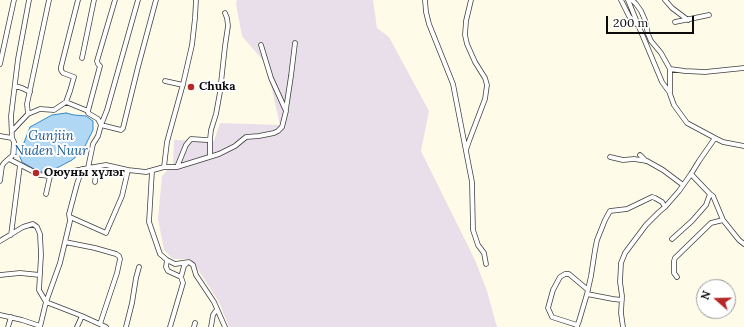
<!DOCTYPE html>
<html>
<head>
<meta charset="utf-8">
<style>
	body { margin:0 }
	#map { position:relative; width:744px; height:327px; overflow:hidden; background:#fffbe9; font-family:Lora,serif }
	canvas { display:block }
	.north { position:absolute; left:696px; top:279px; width:40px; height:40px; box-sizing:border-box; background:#fff; border:1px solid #9d9d9d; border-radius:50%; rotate:290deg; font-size:11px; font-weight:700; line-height:16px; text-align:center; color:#0b0b0b }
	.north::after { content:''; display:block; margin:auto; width:14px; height:18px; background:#b72727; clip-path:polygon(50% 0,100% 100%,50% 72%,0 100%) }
	.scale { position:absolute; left:606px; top:16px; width:88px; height:18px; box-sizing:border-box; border:2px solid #0b0b0b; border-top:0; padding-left:5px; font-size:12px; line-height:14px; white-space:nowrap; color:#0b0b0b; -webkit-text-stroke:3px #fff; paint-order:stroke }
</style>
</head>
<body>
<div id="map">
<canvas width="744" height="327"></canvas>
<div class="north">N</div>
<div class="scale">200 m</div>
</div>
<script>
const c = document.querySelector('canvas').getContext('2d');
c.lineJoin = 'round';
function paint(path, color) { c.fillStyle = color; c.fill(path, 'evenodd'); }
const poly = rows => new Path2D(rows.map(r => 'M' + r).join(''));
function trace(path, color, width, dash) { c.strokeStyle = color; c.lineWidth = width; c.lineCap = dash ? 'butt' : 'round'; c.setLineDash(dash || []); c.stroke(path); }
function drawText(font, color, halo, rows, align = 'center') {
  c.font = font + ' Lora,serif'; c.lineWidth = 4; c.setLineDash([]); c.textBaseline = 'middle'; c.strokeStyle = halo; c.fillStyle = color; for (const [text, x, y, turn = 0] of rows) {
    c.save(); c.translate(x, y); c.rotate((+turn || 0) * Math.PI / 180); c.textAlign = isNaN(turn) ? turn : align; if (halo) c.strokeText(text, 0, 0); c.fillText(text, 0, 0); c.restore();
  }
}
const industrial = poly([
	[237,0,373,0,377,28,389,37,429,111,421,151,475,260,487,291,497,327,229,327,219,302,191,259,173,259,164,250,158,219,162,176,173,164,174,140,214,141,220,123,280,125,266,64,242,36,236,4]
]);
const water = poly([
	[66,113,74,115,86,116,93,121,93,130,82,152,72,160,55,169,48,171,42,172,34,169,22,162,20,157,20,153,30,127,52,115,66,113]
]);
const minor = poly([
	[425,0,426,12,429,24,453,84,472,182,473,230,478,245,484,253,486,264],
	[621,0,629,16,636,24],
	[628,0,639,27,662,82,670,93],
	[632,0,636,4,641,11,645,20,648,34,651,41,661,53,670,69,670,94,674,105,687,123,715,138,723,142,744,146],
	[665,0,672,8,688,20],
	[675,22,709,15],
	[82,58,94,0],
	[0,64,14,0],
	[670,69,685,71,705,72,744,68],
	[165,81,183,85],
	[15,86,22,88,30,92],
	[66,102,88,111,88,113,98,119,101,125,107,110,138,0],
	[286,109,291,76,295,43],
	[88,111,100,66,98,64,97,61,115,0],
	[28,114,40,109,54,110,66,102,70,91,74,77,63,73,61,70,61,67,78,0],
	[12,131,28,114,27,104,49,0],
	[0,136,12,138],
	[466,150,469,141,485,99,487,85,485,78,475,62,467,44,465,35,466,21,471,0],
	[640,155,646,161],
	[210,157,210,139,211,130,216,114,220,92,225,46,228,26,227,18,225,13],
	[610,157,623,160,634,159,647,161,663,170,683,185],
	[9,159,40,175,50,176,88,168,106,165,128,170,146,172,164,167,167,142,183,84,192,45,195,18,196,0],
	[94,167,96,173,95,182],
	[164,167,177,167,219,154,235,146,246,137,259,136,274,133,278,131,282,127,286,111,271,78,261,45],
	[177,167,186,145,191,139,207,140,210,139],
	[88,168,93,144,98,136,101,125,121,130,123,128,138,67,156,0],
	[152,171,149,222,160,254,167,260,175,264,189,262,193,265,196,275,214,302,225,327],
	[691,174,710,194,713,196,723,220,739,240,744,244],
	[0,181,2,166,4,163,13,155,14,142,12,138,11,116,18,59,29,0],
	[46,194,50,176],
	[70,217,106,233,122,196,128,170],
	[11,235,20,165],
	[672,239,692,221,706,205,710,194],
	[0,241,23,227,33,224,37,227,40,234,41,255,39,290,46,302,82,316,106,327],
	[65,242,95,248,116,254,119,256,120,259,117,273,100,324],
	[167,260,166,267,168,271,181,277],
	[0,275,20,273,40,275],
	[677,277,674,273,674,261,675,258,711,223,723,220],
	[587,294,591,276,595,250,597,240,605,220,610,211,627,209,652,197,655,198,662,202,665,207],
	[0,315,22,320,40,326],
	[577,325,552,317,548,308,553,290,560,277,565,274,569,274,588,290],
	[577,326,579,321,587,294,613,299,622,300],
	[8,327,11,317],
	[40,327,46,302,60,263,70,221,69,214,77,184,82,169],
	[77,327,82,316],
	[126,327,132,303,136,278,139,267],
	[170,327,183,283,181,277,184,266,187,263],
	[194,327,195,323],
	[211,327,213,315,215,312,217,310],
	[623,327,621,313,622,296,620,282,621,263,625,253,646,225,659,212,665,207,679,191,691,174,699,161,715,138]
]);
const markers = [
	[191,87,4,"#b72727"],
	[36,173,4,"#b72727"]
];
const poiNames = [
	["Chuka",199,87],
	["Оюуны хүлэг",44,173]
];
const waterNames = [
	["Gunjiin",51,136],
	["Nuden Nuur",51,151]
];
paint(industrial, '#e9dfea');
paint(water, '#b0d7f4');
trace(water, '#3888ca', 1);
trace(minor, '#3e3e3e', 5.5);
trace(minor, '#fff', 4);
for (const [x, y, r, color] of markers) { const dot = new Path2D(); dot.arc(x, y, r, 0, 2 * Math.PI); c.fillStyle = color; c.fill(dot); trace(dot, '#fff', 1.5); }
drawText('bold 12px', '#0b0b0b', '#fff', poiNames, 'left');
drawText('italic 13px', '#185a99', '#fff', waterNames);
</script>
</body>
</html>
